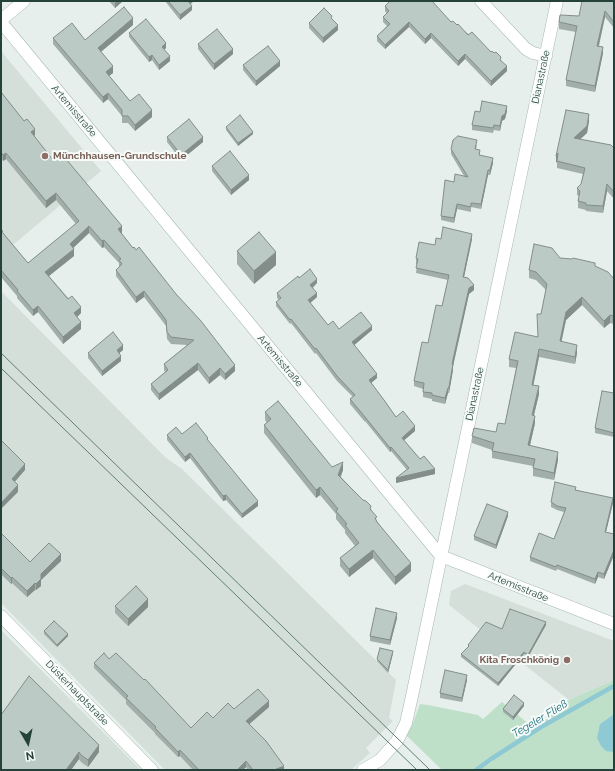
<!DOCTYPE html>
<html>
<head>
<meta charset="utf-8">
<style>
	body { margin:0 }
	#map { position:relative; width:615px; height:771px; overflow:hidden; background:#e6efeb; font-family:Raleway,sans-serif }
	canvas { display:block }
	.frame { position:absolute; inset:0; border:2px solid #24423a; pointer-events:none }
	.north { position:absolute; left:8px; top:723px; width:40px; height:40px; -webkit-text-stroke:3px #f7fbf9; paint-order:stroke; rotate:171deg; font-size:11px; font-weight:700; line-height:16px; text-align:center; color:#24423a }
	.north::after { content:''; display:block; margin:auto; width:14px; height:18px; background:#24423a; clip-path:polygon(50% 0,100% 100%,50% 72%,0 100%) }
</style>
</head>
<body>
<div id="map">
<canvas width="615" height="771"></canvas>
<div class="frame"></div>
<div class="north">N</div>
</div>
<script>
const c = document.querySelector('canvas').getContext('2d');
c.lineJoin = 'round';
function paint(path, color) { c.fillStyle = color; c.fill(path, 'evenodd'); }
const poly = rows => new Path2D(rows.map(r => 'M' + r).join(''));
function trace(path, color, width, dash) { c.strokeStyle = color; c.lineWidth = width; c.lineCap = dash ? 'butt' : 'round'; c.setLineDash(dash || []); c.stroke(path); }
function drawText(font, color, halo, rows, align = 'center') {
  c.font = font + ' Raleway,sans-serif'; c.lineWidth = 4; c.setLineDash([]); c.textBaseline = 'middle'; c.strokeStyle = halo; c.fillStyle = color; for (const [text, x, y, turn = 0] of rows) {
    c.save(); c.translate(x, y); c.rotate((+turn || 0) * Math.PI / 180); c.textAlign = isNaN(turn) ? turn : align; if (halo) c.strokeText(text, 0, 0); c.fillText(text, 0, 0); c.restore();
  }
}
const built = poly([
	[1,51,101,171,1,255],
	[1,291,166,458,182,469,396,680,389,718,393,721,366,748,370,753,351,770,165,770,1,603],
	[465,584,614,641,614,679,608,683,586,692,569,700,449,605,451,591],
	[1,630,141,770,1,770]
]);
const green = poly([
	[614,679,614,714,600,724,613,752,614,751,614,770,442,770,405,734,413,723,420,704,428,705,478,715,483,719,502,702,535,729,569,700,586,692,608,683]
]);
const water = poly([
	[614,714,614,751,613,752,606,751,601,746,597,738,600,724]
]);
const stream = poly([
	[476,770,491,759,541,727,614,686]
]);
const minor = poly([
	[481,1,526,49,533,53,546,56],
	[1,20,24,1],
	[1,22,441,556,614,624],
	[1,616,152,770],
	[363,770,380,760,397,741,406,723,412,696,557,1]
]);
const tram = poly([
	[1,353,430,770],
	[1,368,417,770]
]);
const wall = poly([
	[109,1,123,1,115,8],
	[165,1,194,1,190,4,192,10,180,20],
	[614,1,614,28,605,17,599,46,603,53,595,92,566,86,566,80,576,32,559,29,559,22,579,16],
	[385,6,451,22,457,25,501,60,507,71,491,86,465,59,458,66,431,38,425,44,409,27,385,49,377,41,377,36,387,26,383,22,383,17,387,14,385,11],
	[331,18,338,30,323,43,309,28,309,23],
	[133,25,101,52,113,73,109,76,130,101,152,117,135,131,128,123,122,123,122,116,108,99,103,103,53,44,53,38,85,40],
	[129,33,166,48,164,50,170,61,159,70,152,60,149,62,129,37],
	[198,44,233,54,214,70,198,49],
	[243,65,280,66,256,86,243,70],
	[1,92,35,135,34,136,53,160,122,233,121,233,133,248,235,371,225,380,220,375,209,384,198,370,159,400,151,390,151,384,165,372,164,370,164,364,187,345,171,344,167,339,166,326,144,297,136,303,116,276,116,270,119,267,119,263,104,247,102,248,89,233,73,248,74,256,49,276,81,313,77,317,81,329,63,344,38,312,33,316,17,298,17,296,1,277,1,230,3,233,28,263,76,224,56,200,46,208,6,159,3,161,1,158],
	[507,111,505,119,502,121,500,131,494,130,493,133,472,130,472,125,480,112],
	[589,121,587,133,580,139,614,148,614,199,607,191,603,213,586,211,586,210,578,208,578,201,579,196,577,195,577,188,581,184,583,174,557,168,557,161,556,163],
	[226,127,253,134,238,146,226,130],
	[167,137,203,142,181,160,167,142],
	[477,145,476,149,480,156,493,163,490,175,488,175,481,209,471,207,471,212,457,209,454,223,441,220,441,216,454,182,464,176,451,154,451,149],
	[212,166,249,180,231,195,212,171],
	[441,239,472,239,464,277,474,290,469,294,453,366,453,370,449,393,448,393,445,404,432,401,432,399,423,397,423,389,414,386,414,381,442,306,448,280,416,273,417,264,416,264,416,258,435,245],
	[237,251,276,265,254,284,237,264],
	[560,258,595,267,614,279,614,324,610,323,604,328,582,305,566,320,561,341,577,353,575,364,539,357,533,385,539,394,534,415,535,423,530,446,558,460,554,480,533,476,533,466,492,458,492,450,472,443,472,436,496,432,505,424,516,368,509,367,509,359,538,337,541,314,546,290,536,280,529,278,529,270],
	[299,278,317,283,313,288,317,297,310,303,328,325,339,329,372,330,354,345,377,378,371,383,396,417,415,431,404,440,420,459,435,474,396,483,407,470,391,451,390,452,365,421,365,422,350,404,350,399,353,397,337,381,316,353,315,354,291,323,290,324,276,306,276,302,279,300,277,298,277,293],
	[123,350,119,353,121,361,102,376,88,358,88,353],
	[614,393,614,437,595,433,595,428],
	[265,412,332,467,343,470,341,477,371,509,377,521,411,571,395,585,373,558,349,577,340,566,340,558,355,546,345,533,345,530,336,519,336,514,320,495,316,498,264,433,264,425,267,423,265,420],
	[182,434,208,441,258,506,242,518,226,500,223,501,190,458,185,462,167,440,167,435],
	[576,490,613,503,606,532,614,534,614,555,604,579,598,577,595,584,557,569,556,571,530,561,530,557,554,539,564,512,557,510,551,507,551,502],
	[508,516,496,549,474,540,474,536],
	[1,533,30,562,61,561,41,580,41,586,36,590,35,590,27,597,12,583,11,584,1,574],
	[115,606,148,607,128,626,115,613],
	[397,618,390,645,370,641,370,636],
	[546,625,528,657,524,654,498,686,461,657,461,654,468,647,468,645,502,629],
	[44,631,68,636,57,647,44,634],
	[393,653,388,673,377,661,377,659],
	[109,659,191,728,213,718,234,709,269,707,249,724,284,770,248,770,246,767,243,770,193,770,180,756,178,757,155,734,155,733,126,704,126,700,94,668,94,663],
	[467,680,462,702,440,698,440,693],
	[524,706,513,720,503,712,503,709],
	[1,715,99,752,88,767,81,762,79,759,71,770,1,770]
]);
const shadedWall = poly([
	[117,1,123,1,115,8,115,3],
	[188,1,194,1,188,6],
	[192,6,192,10,180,20,180,15],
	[605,11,605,17,597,52,597,46],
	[133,18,133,25,98,54,98,48],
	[409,22,409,27,385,49,385,45],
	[338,25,338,30,323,43,323,38],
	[431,33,431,38,425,44,425,39],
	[166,43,166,48,162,51,162,47],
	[603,47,603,53,595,92,595,86],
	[233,49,233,54,214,70,214,64],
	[465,54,465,59,458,66,458,61],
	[152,55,152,60,149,62,149,57],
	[170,56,170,61,159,70,159,65],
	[280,61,280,66,256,86,256,81],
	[113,66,113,73,106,78,106,72],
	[507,66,507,71,491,86,491,81],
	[108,93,108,99,103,103,103,97],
	[507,106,507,111,505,119,502,121,500,131,500,126,502,116],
	[152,110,152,117,135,131,135,125],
	[589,114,589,121,587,133,574,145,574,138],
	[35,129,35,135,31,138,31,132],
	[253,132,253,134,238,146,238,143],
	[203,137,203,142,181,160,181,155],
	[6,153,6,159,3,161,3,155],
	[558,153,558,160,556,163,556,156],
	[493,158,493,163,490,175,490,170],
	[488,170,488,175,481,209,481,204],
	[249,175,249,180,231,195,231,190],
	[607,184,607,191,603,213,603,206],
	[56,193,56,200,46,208,46,201],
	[457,204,457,209,454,223,454,218],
	[89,226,89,233,70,251,70,244],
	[122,226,122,233,118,236,118,229],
	[472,234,472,239,463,282,463,277],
	[104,240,104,247,102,248,102,241],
	[74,249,74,256,45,279,45,272],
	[276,252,276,265,254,284,254,271],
	[317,279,317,283,310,289,310,285],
	[474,285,474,290,469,294,453,366,453,370,449,393,449,387,452,364,469,288],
	[144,291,144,297,136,303,136,297],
	[317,293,317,297,308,305,308,300],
	[582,297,582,305,566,320,560,349,560,341,566,312],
	[38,306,38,312,33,316,33,310],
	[81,307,81,313,74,320,74,313],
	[610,315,610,323,604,328,604,321],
	[81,322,81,329,63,344,63,337],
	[372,326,372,330,352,347,352,342],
	[123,345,123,350,117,355,117,350],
	[577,345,577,353,575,364,575,357],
	[539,349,539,357,532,392,532,385],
	[121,356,121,361,102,376,102,371],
	[198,363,198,370,159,400,159,394],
	[235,365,235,371,225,380,225,374],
	[220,368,220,375,209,384,209,378],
	[377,374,377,378,369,385,369,380],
	[539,386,539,394,532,423,532,415],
	[448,388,448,393,445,404,445,398],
	[535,416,535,423,528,453,528,445],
	[415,426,415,431,402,442,402,438],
	[391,447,391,451,390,452,390,448],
	[558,452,558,460,554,480,554,473],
	[190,453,190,458,185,462,185,457],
	[343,462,343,470,338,482,338,475],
	[25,464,25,470,12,485,12,479],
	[435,469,435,474,396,483,396,478],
	[18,485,18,492,1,509,1,503],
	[320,487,320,495,316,498,316,490],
	[226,495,226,500,223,501,223,496],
	[613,498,613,503,605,536,605,532],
	[258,501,258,506,242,518,242,514],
	[508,512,508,516,496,549,496,545],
	[373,550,373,558,349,577,349,569],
	[614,550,614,555,604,579,604,574],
	[61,554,61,561,41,580,41,586,36,590,36,584,41,574],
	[411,563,411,571,395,585,395,577],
	[598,572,598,577,595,584,595,579],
	[12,577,12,583,11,584,11,578],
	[35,583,35,590,27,597,27,591],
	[148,599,148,607,128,626,128,619],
	[397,613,397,618,390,645,390,640],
	[546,622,546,625,528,657,528,655],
	[68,634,68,636,57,647,57,645],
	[393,651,393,653,388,673,388,670],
	[524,652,524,654,498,686,498,683],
	[467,675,467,680,462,702,462,698],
	[269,701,269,707,246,727,246,721],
	[524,703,524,706,513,720,513,717],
	[99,745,99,752,88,767,88,760],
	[180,750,180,756,178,757,178,752],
	[79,752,79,759,71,770,66,770],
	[246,761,246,767,243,770,237,770],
	[284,766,284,770,274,770]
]);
const building = poly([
	[168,1,188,1,192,6,180,15,168,1],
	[390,1,432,1,451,22,453,21,457,25,458,24,468,35,472,32,491,52,492,51,494,53,496,52,501,57,500,60,507,66,491,81,465,54,458,61,431,33,425,39,409,22,385,45,377,36,390,24,383,17,389,11,385,6,390,1],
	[582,1,614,1,614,22,605,11,597,46,603,47,595,86,566,80,577,26,559,22,560,15,579,16,582,1],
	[124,7,133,18,98,48,113,66,106,72,130,101,139,94,152,110,135,125,128,116,122,116,122,110,108,93,103,97,53,38,72,23,85,40,124,7],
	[324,8,332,16,331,18,338,25,323,38,309,23,324,8],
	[146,19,166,43,162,47,170,56,159,65,152,55,149,57,129,33,146,19],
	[217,29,233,49,214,64,198,44,217,29],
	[268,46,280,61,256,81,243,65,268,46],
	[1,92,24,121,27,119,35,129,31,132,53,160,61,153,122,226,118,229,133,248,134,247,136,250,139,247,176,294,201,321,235,365,225,374,220,368,209,378,198,363,159,394,151,384,168,370,164,364,194,340,171,337,167,332,166,320,144,291,136,297,116,270,122,264,119,260,121,259,104,240,102,241,89,226,70,244,74,249,45,272,68,299,72,296,81,307,74,313,81,322,63,337,38,306,33,310,17,291,18,290,1,270,1,230,3,231,2,232,28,263,79,221,56,193,46,201,6,153,3,155,1,152,1,92],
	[482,101,507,106,505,114,502,116,500,126,494,125,493,128,472,125,475,111,480,112,482,101],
	[566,110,589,114,587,126,574,138,611,145,614,148,614,192,607,184,603,206,586,205,586,203,578,201,580,191,577,188,581,184,585,168,557,161,558,153,556,156,566,110],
	[240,115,253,132,238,143,226,127,240,115],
	[189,119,203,137,181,155,167,137,189,119],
	[458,136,477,140,475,149,480,150,479,155,493,158,490,170,488,170,481,204,471,203,471,207,457,204,454,218,441,216,445,180,454,182,455,174,468,177,451,149,453,140,458,136],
	[230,151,249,175,231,190,212,166,230,151],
	[443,227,472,234,463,277,468,278,474,285,469,288,452,364,453,364,449,387,448,388,445,398,432,395,432,393,423,392,424,383,414,381,422,342,428,343,436,305,442,306,449,275,416,268,418,259,416,258,419,242,435,245,436,238,441,239,443,227],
	[259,232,276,252,254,271,237,251,259,232],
	[534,244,552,248,560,258,572,259,573,258,595,263,595,266,608,272,614,279,614,316,610,315,604,321,582,297,566,312,560,341,577,345,575,357,539,349,532,385,539,386,532,415,535,416,528,445,558,452,554,473,533,468,535,459,492,451,494,443,472,436,474,428,496,432,498,423,505,424,518,361,509,359,515,332,538,337,537,314,541,314,547,284,536,272,529,270,534,244],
	[310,269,317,279,310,285,317,293,308,300,328,325,333,321,339,329,361,312,372,326,352,342,377,374,369,380,384,400,396,417,403,411,415,426,402,438,420,459,424,456,435,469,396,478,409,468,391,447,390,448,365,417,350,399,355,395,337,376,316,348,315,349,291,319,290,320,276,302,281,298,277,293,298,276,299,278,310,269],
	[113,332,123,345,117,350,121,356,102,371,88,353,113,332],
	[602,391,614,393,614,433,595,428,602,391],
	[278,401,332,467,343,462,338,475,363,500,366,501,371,506,370,509,377,517,375,518,377,522,411,563,395,577,373,550,349,569,340,558,359,543,345,525,347,524,336,511,338,509,320,487,316,490,264,425,271,419,265,412,278,401],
	[196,423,208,438,207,439,258,501,242,514,226,495,223,496,190,453,185,457,167,435,176,427,182,434,196,423],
	[1,440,25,464,12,479,18,485,1,503,1,469,2,469,1,468,1,440],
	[555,482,576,487,575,490,613,498,605,532,614,534,614,550,604,574,598,572,595,579,557,565,556,567,530,557,539,533,554,539,566,508,557,506,551,502,555,482],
	[487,504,508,512,496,545,474,536,487,504],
	[1,533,30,562,49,543,61,554,41,574,41,579,36,584,35,583,27,591,12,577,11,578,1,568,1,533],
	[136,586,148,599,128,619,115,606,136,586],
	[376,608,397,613,390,640,370,636,376,608],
	[510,609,546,622,528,655,524,652,498,683,461,654,469,646,468,645,486,622,502,629,510,609],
	[54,621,68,634,57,645,44,631,54,621],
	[380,648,393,651,388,670,377,659,380,648],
	[104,653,109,659,116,653,144,680,145,679,191,728,207,712,213,718,228,703,234,709,258,689,269,701,246,721,266,741,284,766,274,770,253,770,246,761,237,770,199,770,180,750,178,752,155,728,156,727,126,698,128,696,94,663,104,653],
	[445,670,467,675,462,698,440,693,445,670],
	[29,676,99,745,88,760,81,755,79,752,66,770,1,770,1,715,29,676],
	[514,695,524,703,513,717,503,709,514,695]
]);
const markers = [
	[45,156,4,"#8d6e63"],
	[567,660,4,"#8d6e63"]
];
const streetNames = [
	["Dianastraße",541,77,-78],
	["Artemisstraße",74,111,50],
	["Artemisstraße",280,361,50],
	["Dianastraße",475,394,-78],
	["Artemisstraße",518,587,22],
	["Düsterhauptstraße",77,693,46]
];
const educationNames = [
	["Münchhausen-Grundschule",53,156],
	["Kita Froschkönig",559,660,"right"]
];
const waterNames = [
	["Tegeler Fließ",540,719,-31]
];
paint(built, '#d4dfda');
paint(green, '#bfe0c8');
paint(water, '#8ec9d4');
trace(stream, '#8ec9d4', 4.5);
trace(minor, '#a8b8b2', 13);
trace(minor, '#fff', 12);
trace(tram, '#5f7d75', 1);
paint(wall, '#a1aea9');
paint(shadedWall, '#838d89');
paint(building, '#bbcac4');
trace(building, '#838d89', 1);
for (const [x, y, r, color] of markers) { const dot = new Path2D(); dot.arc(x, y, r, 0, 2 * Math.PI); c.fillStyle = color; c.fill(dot); trace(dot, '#f7fbf9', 1.5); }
drawText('10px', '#24423a', '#f7fbf9', streetNames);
drawText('bold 10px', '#785e54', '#f7fbf9', educationNames, 'left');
drawText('italic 11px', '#1c6f80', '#f7fbf9', waterNames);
</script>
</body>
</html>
